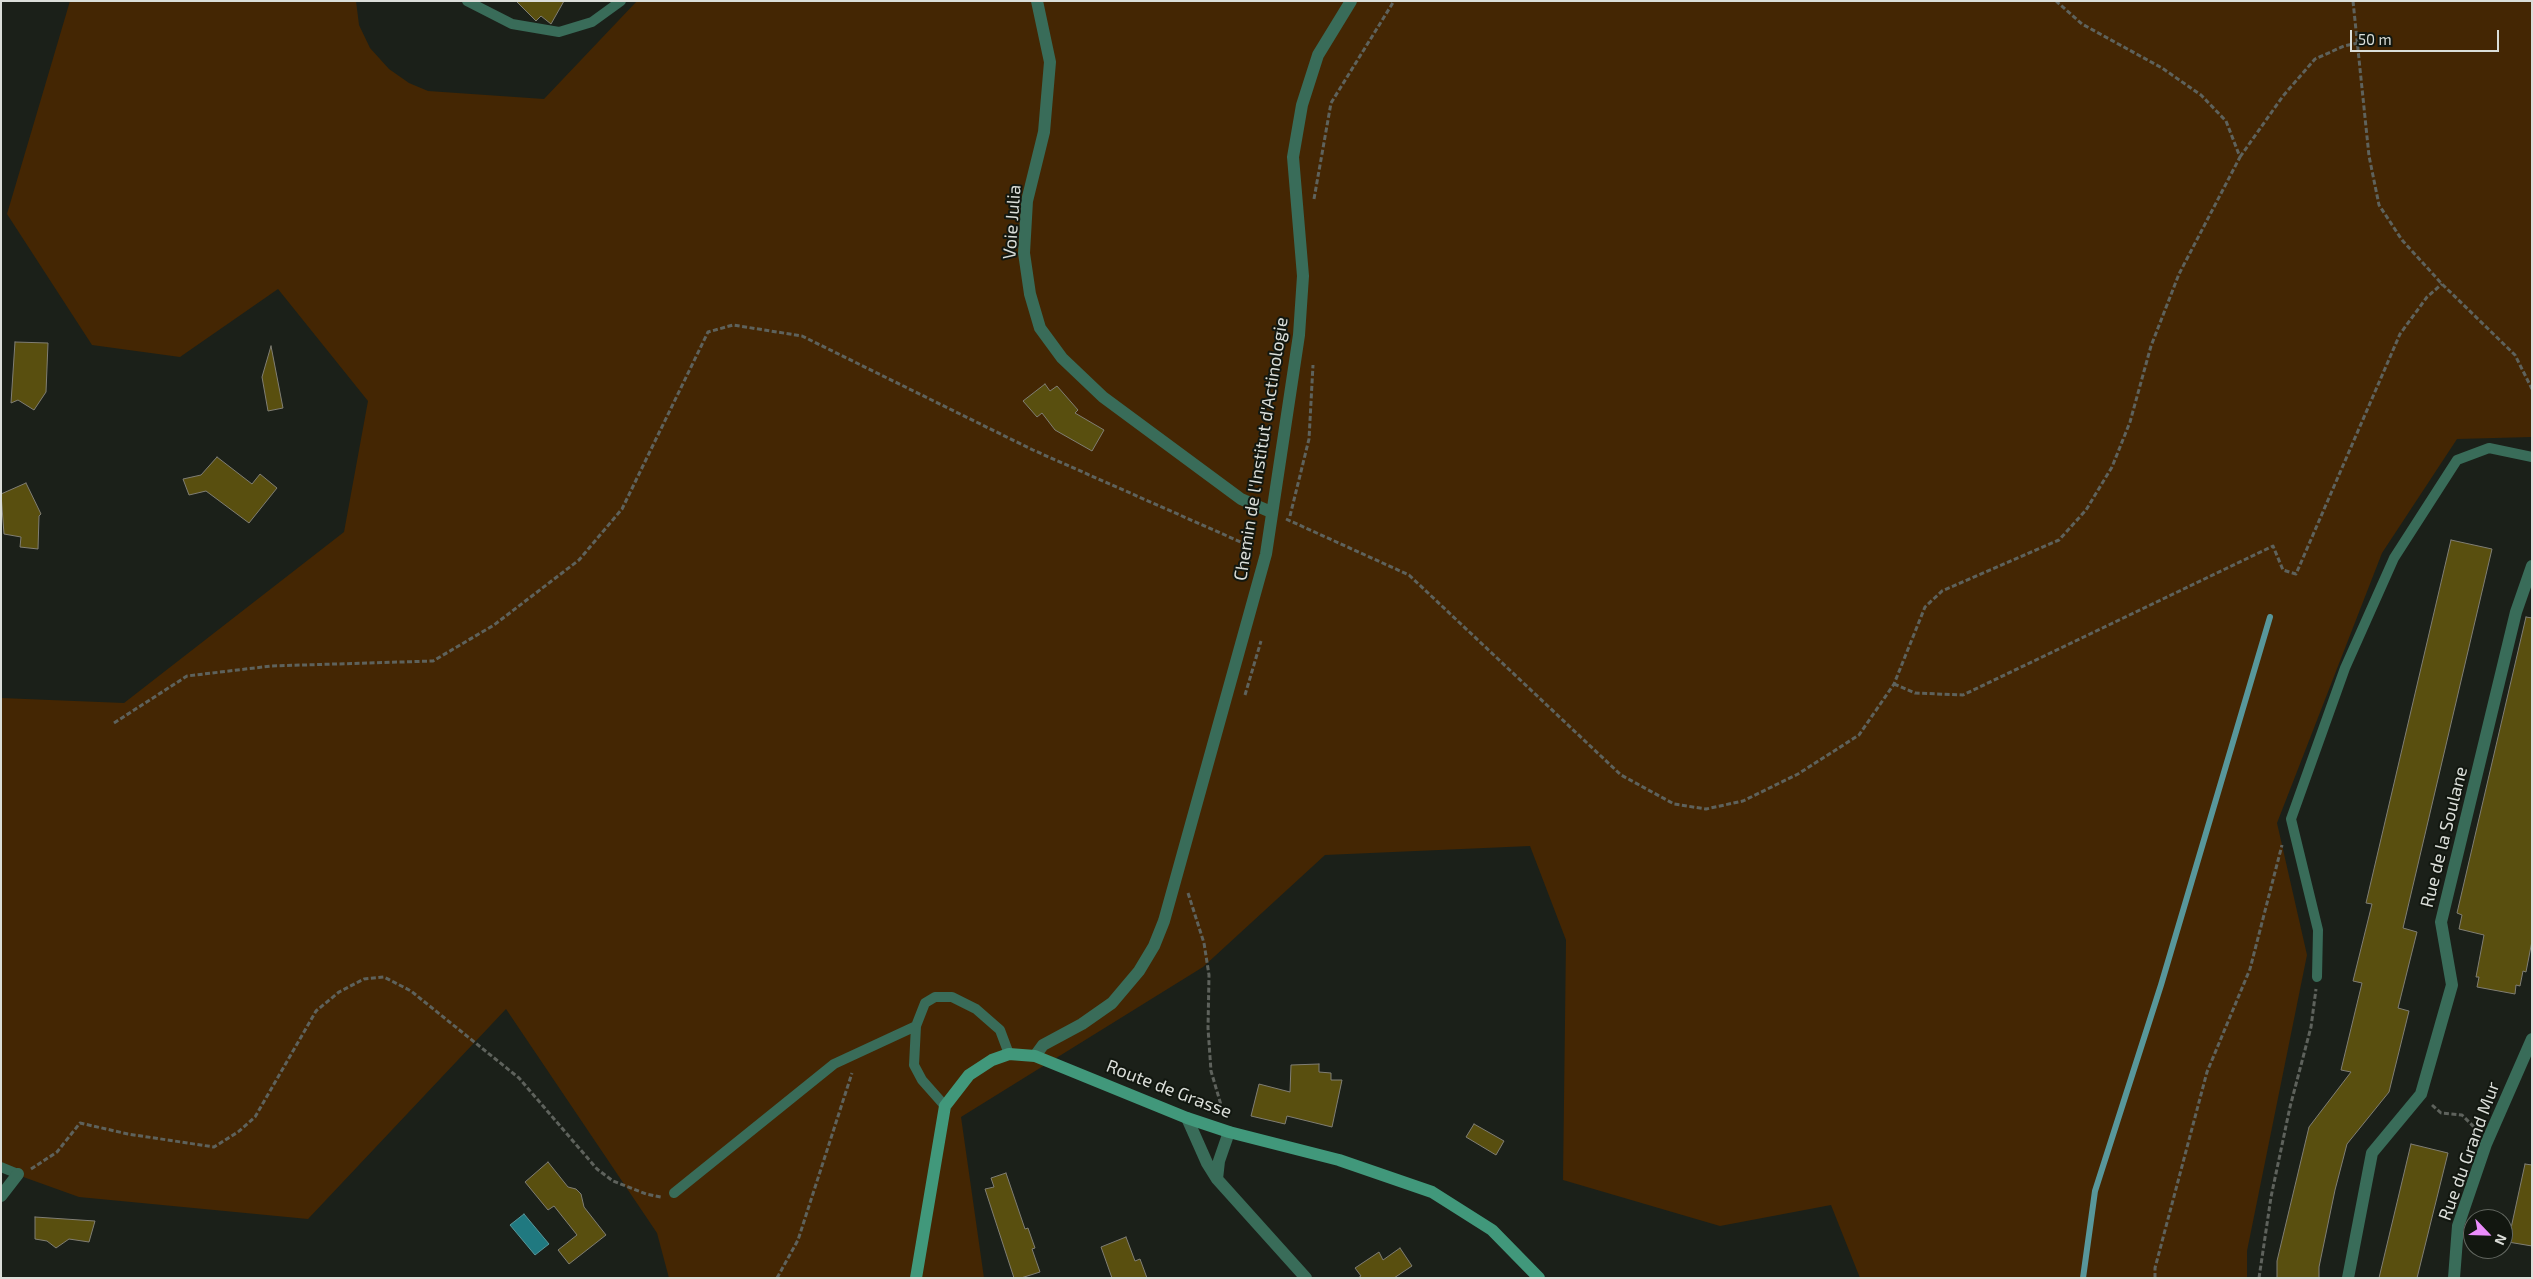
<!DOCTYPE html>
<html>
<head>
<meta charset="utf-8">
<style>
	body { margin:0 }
	#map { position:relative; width:2533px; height:1279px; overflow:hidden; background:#1b2019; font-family:"Exo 2",sans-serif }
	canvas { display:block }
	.frame { position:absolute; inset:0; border:2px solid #dbded9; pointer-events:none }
	.north { position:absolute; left:2463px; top:1209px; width:50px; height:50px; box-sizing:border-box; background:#121710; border:1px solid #626760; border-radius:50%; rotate:114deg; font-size:14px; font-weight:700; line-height:20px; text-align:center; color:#dbded9 }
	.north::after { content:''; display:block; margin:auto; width:18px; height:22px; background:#eb8dfc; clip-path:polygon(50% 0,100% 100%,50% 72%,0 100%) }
	.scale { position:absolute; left:2350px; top:30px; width:149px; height:22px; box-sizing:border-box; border:2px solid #dbded9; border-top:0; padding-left:6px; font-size:15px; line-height:18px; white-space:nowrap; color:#dbded9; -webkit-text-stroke:4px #121710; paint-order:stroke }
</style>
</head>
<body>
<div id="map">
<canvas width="2533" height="1279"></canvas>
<div class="frame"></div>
<div class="north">N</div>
<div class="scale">50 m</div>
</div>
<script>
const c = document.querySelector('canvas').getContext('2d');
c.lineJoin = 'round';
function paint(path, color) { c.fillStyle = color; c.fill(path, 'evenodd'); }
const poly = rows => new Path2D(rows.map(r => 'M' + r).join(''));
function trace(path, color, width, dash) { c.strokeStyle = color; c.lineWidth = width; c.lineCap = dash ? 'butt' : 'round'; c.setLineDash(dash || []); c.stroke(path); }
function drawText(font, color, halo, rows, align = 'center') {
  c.font = font + ' "Exo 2",sans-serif'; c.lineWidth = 4; c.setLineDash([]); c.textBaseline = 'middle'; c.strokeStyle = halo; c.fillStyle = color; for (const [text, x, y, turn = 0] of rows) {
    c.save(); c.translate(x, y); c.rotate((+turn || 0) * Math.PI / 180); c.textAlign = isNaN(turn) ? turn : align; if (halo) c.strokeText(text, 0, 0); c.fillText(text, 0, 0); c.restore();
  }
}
const green = poly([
	[70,1,356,1,359,25,370,48,389,69,409,83,428,91,544,99,637,1,2532,1,2532,437,2457,439,2382,553,2277,823,2307,955,2247,1251,2247,1278,1860,1278,1831,1205,1720,1226,1563,1180,1566,940,1530,846,1325,855,1203,967,961,1117,984,1278,669,1278,657,1233,506,1009,308,1219,79,1197,1,1169,1,698,124,703,344,532,368,401,278,289,180,357,92,345,7,214]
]);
const water = poly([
	[524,1214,549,1244,535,1255,510,1225,524,1214]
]);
const stream = poly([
	[2083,1278,2095,1191,2161,985,2270,617]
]);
const building = poly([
	[516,1,564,1,551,24,541,16,536,21,516,1],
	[15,342,48,343,46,392,34,410,18,400,11,403,15,342],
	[271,346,283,408,268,411,262,377,271,346],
	[1045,384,1050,391,1057,386,1078,410,1075,413,1104,430,1092,451,1055,430,1042,413,1037,417,1023,401,1045,384],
	[217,457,252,484,260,474,277,488,249,523,206,491,189,495,183,479,201,475,217,457],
	[26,483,41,514,39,516,38,549,20,547,21,537,4,534,1,494,26,483],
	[2451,540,2492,549,2403,928,2417,932,2398,1008,2409,1011,2389,1092,2347,1144,2335,1190,2319,1267,2319,1278,2277,1278,2277,1261,2309,1127,2351,1072,2341,1070,2362,983,2353,981,2372,904,2366,903,2451,540],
	[2526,617,2532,618,2532,941,2526,972,2523,971,2520,986,2516,985,2515,994,2477,987,2479,977,2476,977,2484,935,2459,929,2462,915,2457,913,2526,617],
	[1319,1064,1319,1072,1331,1073,1331,1080,1342,1080,1332,1127,1287,1116,1285,1124,1251,1116,1259,1084,1290,1092,1291,1065,1319,1064],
	[1474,1124,1504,1141,1496,1155,1466,1137,1474,1124],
	[2411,1144,2448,1153,2417,1278,2379,1278,2411,1144],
	[548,1162,568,1187,576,1189,581,1194,584,1207,606,1235,569,1264,558,1250,577,1235,554,1206,548,1210,525,1182,548,1162],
	[2525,1164,2532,1165,2532,1246,2508,1242,2525,1164],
	[1006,1173,1025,1229,1028,1228,1035,1248,1032,1249,1040,1272,1021,1278,1014,1278,985,1189,994,1187,991,1178,1006,1173],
	[35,1217,95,1221,89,1242,69,1239,56,1248,47,1241,35,1239,35,1217],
	[1126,1237,1135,1261,1140,1259,1147,1278,1112,1278,1101,1247,1126,1237],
	[1400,1248,1412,1266,1394,1278,1358,1278,1361,1276,1355,1268,1379,1252,1383,1260,1400,1248]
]);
const path = poly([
	[2353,1,2369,156,2379,205,2402,240,2442,284,2515,355,2532,389],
	[2240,157,2283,96,2315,59,2344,46,2358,43],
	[1314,199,1331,103,1394,1],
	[1290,516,1309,439,1313,365],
	[1286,519,1409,575,1621,775,1674,804,1706,809,1743,801,1798,774,1859,735,1894,684,1925,607,1942,591,2059,540,2086,510,2112,467,2130,422,2151,346,2179,274,2240,157,2226,121,2201,95,2162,68,2082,24,2056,1],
	[1894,684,1915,693,1963,695,2273,546,2283,570,2296,574,2400,334,2427,297,2442,284],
	[1245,695,1261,641],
	[114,723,187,676,271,666,433,661,494,625,579,560,622,509,708,332,733,325,802,336,1033,450,1252,547],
	[1188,893,1204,943,1209,975,1208,1028,1211,1071,1224,1115],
	[2432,1105,2441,1113,2462,1115,2476,1129],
	[31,1169,57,1152,80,1123,128,1134,214,1147,238,1132,255,1117,316,1011,339,992,364,979,384,977,411,991,519,1078,597,1169,613,1181,646,1194,661,1197],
	[777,1278,798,1240,852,1073],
	[2155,1278,2155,1268,2207,1072,2250,969,2282,845],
	[2259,1278,2271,1197,2290,1107,2311,1027,2316,989]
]);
const lane = poly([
	[467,1,512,24,559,32,592,22,621,1],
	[2317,977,2318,930,2291,819,2345,668,2394,558,2457,460,2489,448,2532,457],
	[945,1106,922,1080,914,1065,916,1026,925,1003,935,997,952,997,976,1009,1000,1030,1009,1054],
	[1,1167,18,1174],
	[674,1193,834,1064,916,1026]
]);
const street = poly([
	[1037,1,1050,62,1044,132,1027,201,1024,253,1030,294,1040,328,1062,358,1103,397,1241,499,1271,512],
	[1035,1056,1043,1045,1082,1024,1112,1003,1139,971,1154,946,1164,921,1266,554,1299,335,1303,276,1293,157,1302,105,1318,55,1351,1],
	[1187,1118,1207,1163,1217,1179,1306,1278],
	[1217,1179,1219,1161,1229,1132],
	[1,1196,18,1174],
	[2348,1278,2372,1153,2421,1094,2452,985,2441,922,2516,612,2532,566],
	[2454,1278,2458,1226,2486,1144,2532,1039]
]);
const secondary = poly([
	[916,1278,945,1106,969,1075,992,1060,1009,1054,1035,1056,1187,1118,1229,1132,1339,1160,1432,1192,1492,1230,1539,1278]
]);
const streetNames = [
	["Voie Julia",1012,222,-86],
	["Chemin de l'Institut d'Actinologie",1261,449,-81],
	["Rue de la Soulane",2444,837,-76],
	["Route de Grasse",1169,1089,21],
	["Rue du Grand Mur",2469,1151,-70]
];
paint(green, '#442603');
paint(water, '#207980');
trace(water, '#58979b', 1);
trace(stream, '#58979b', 6);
paint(building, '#594f0f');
trace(building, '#807e74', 1);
trace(path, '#5e625c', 3, [5, 2.5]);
trace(lane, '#396c59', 10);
trace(street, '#396c59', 12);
trace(secondary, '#41987b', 12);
drawText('18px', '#dbded9', '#121710', streetNames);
</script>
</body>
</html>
